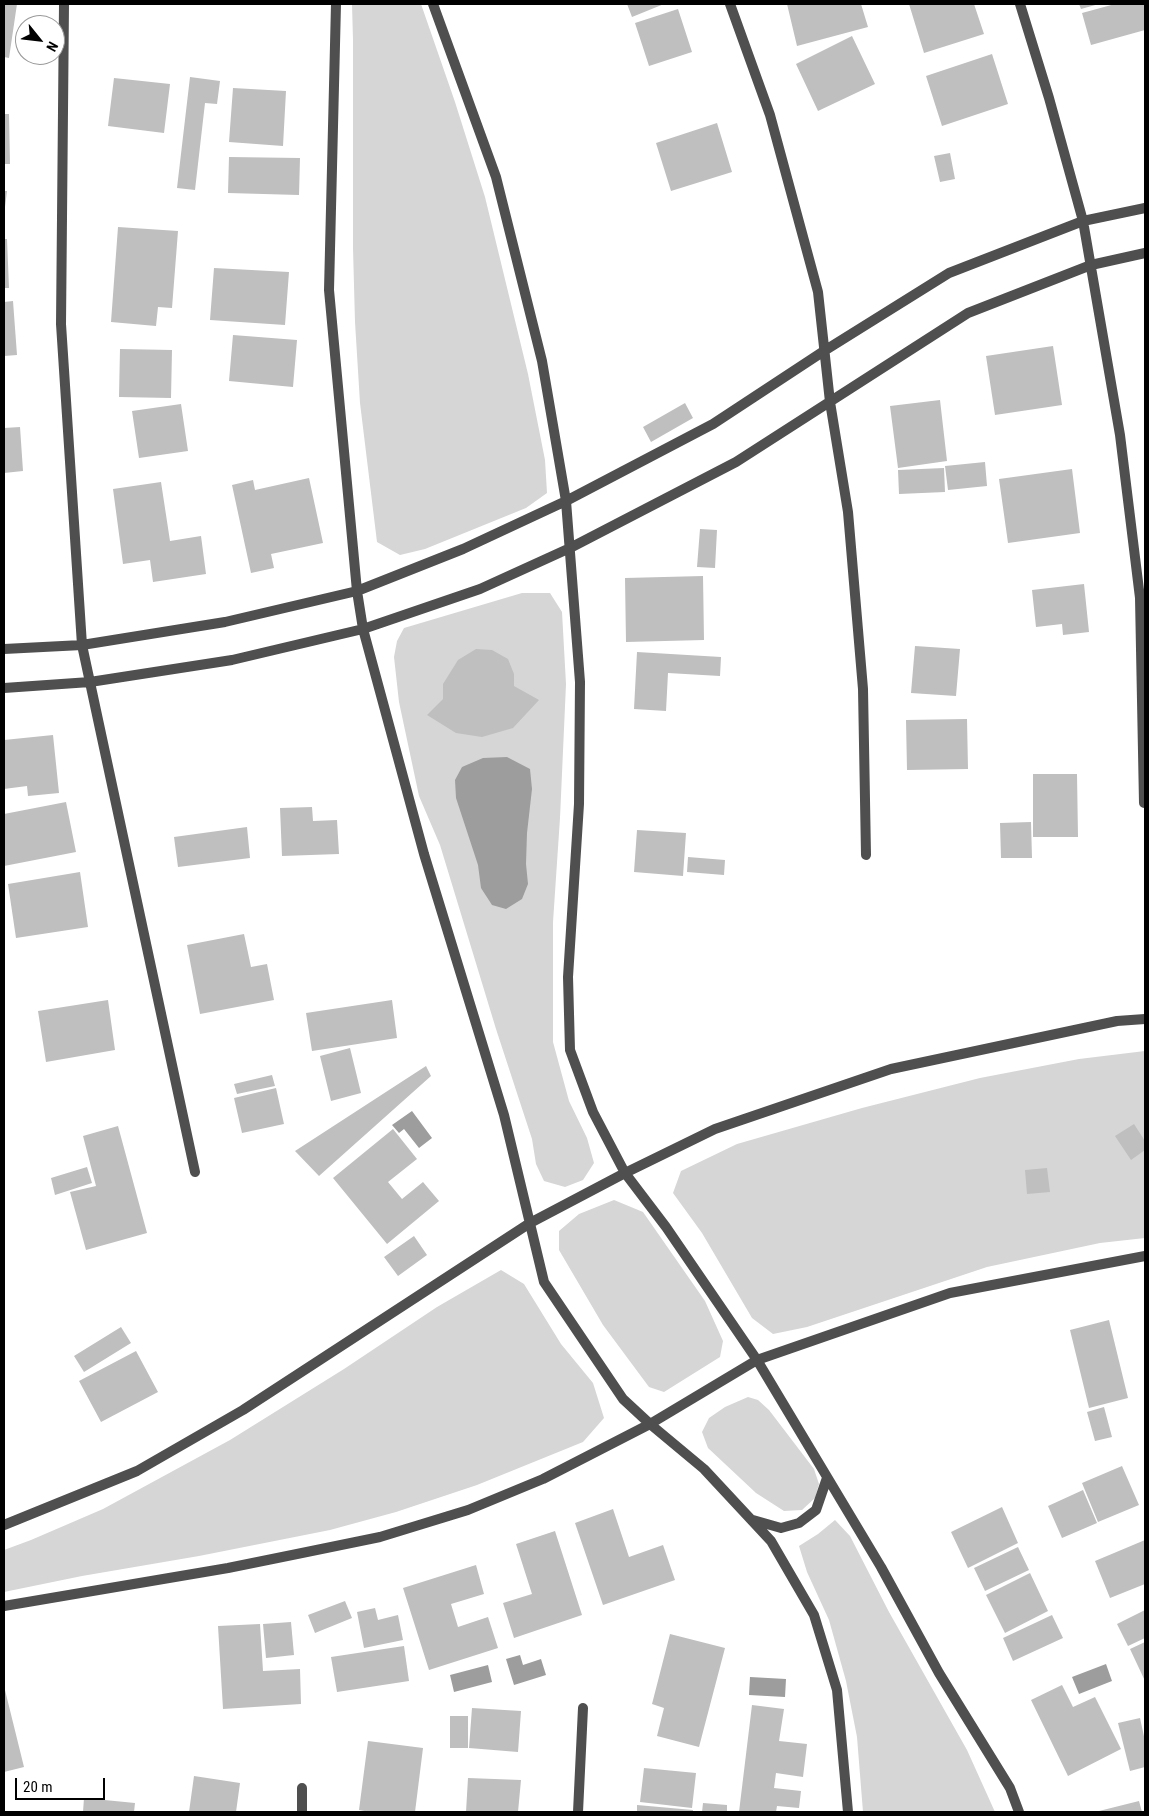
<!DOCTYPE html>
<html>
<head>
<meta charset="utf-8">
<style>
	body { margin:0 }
	#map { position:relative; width:1149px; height:1816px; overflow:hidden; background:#fff; font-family:"Roboto Condensed",sans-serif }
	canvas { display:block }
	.frame { position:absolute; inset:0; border:5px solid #000; pointer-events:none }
	.north { position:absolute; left:15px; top:15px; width:50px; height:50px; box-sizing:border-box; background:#fff; border:1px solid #999; border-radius:50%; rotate:119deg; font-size:14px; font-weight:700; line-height:20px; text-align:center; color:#000 }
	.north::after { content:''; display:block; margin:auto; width:18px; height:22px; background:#000; clip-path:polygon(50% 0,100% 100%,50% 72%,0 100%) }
	.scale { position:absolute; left:15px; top:1778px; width:90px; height:22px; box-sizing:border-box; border:2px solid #000; border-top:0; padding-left:6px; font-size:15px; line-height:18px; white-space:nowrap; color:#000; -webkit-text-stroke:4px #fff; paint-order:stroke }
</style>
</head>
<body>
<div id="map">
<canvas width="1149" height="1816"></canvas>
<div class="frame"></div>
<div class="north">N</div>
<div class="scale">20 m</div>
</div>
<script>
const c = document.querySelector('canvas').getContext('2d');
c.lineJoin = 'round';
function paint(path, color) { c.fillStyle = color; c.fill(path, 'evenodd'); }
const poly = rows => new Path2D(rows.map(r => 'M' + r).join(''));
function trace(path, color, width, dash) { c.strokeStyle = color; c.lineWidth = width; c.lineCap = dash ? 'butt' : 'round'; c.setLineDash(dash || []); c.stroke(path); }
const green = poly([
	[352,4,421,4,455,102,485,197,528,374,545,460,547,493,526,508,425,549,400,555,377,542,360,403,355,322,353,248,353,40],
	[522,593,550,593,562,612,566,684,560,818,553,922,553,1042,569,1101,587,1138,594,1163,583,1180,565,1187,544,1181,536,1164,532,1139,496,1029,440,845,419,796,399,702,394,657,397,641,404,628],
	[1145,1051,1145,1238,1100,1243,987,1267,807,1327,773,1334,752,1318,702,1233,673,1193,681,1171,737,1144,862,1108,980,1078,1079,1059],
	[614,1200,643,1212,705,1301,723,1341,720,1357,664,1392,649,1387,603,1325,559,1250,559,1231,579,1214],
	[501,1270,524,1284,561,1344,593,1383,604,1418,583,1442,477,1485,396,1512,330,1530,199,1556,82,1576,4,1592,4,1550,31,1540,103,1509,230,1440,344,1369,437,1307],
	[748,1397,758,1400,769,1410,814,1469,819,1484,815,1498,802,1510,784,1511,756,1493,708,1448,702,1432,709,1418,725,1407],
	[835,1520,850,1536,889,1612,967,1750,995,1812,863,1812,857,1737,846,1681,829,1620,807,1572,799,1546,818,1534]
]);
const water = poly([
	[507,757,530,769,532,789,527,833,526,864,528,884,522,899,506,909,492,905,481,888,478,865,456,798,455,780,462,767,483,758],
	[412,1111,432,1138,419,1148,404,1129,399,1133,392,1125],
	[520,1655,523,1665,541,1659,546,1675,514,1685,506,1659],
	[1106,1664,1112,1681,1079,1694,1072,1677],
	[488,1665,492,1682,454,1692,450,1675],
	[750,1677,786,1679,785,1697,749,1695]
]);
const building = poly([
	[4,4,17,4,9,58,4,57],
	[627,4,664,4,632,17],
	[787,4,861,4,868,27,797,46],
	[909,4,974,4,984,34,924,53],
	[1079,4,1099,4,1081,9],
	[1115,4,1145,4,1145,30,1091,45,1082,13],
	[678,9,692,52,649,66,635,23],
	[852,36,875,84,818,111,796,64],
	[992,54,1008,104,942,126,926,76],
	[190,77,220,81,217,104,205,103,195,190,177,188],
	[114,78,170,84,164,133,108,126],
	[233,88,286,91,283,146,229,142],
	[4,114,9,114,10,164,4,164],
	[717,123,732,172,671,191,656,143],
	[950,153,955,179,940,182,934,156],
	[229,157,300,158,299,195,228,193],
	[4,191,7,191,5,207,4,207],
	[118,227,178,231,172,308,158,307,156,326,111,322],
	[4,239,7,239,9,288,4,288],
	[214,268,289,272,285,325,210,320],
	[13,301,17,355,4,356,4,302],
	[233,335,297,340,293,387,229,381],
	[1053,346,1062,405,995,415,986,356],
	[120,349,172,350,171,398,119,397],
	[940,400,947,461,898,468,890,406],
	[685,403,693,418,651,442,643,427],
	[181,404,188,451,139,458,132,411],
	[20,427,23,471,4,473,4,428],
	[985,462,987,486,948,490,945,466],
	[944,468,945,492,899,494,898,470],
	[1072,469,1080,533,1008,543,999,479],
	[309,478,323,543,271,554,274,568,251,573,232,485,253,480,255,490],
	[161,482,170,541,201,536,206,574,153,582,150,560,123,564,113,489],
	[700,529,717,530,715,568,697,567],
	[703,576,704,640,626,642,625,578],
	[1084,584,1089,632,1063,635,1062,624,1036,627,1032,590],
	[915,646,960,649,956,696,911,693],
	[476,649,492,650,508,659,514,674,514,686,539,700,513,728,482,737,456,733,427,715,443,699,443,684,458,660],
	[637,652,721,657,720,676,668,673,666,711,634,709],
	[967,719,968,769,907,770,906,720],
	[53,735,59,793,28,796,27,786,4,789,4,740],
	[1033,774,1077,774,1078,837,1033,837],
	[66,802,76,852,4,866,4,814],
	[312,807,313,821,337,820,339,854,282,856,280,808],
	[1031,822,1032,858,1001,858,1000,823],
	[247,827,250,858,178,867,174,837],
	[637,830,686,833,683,876,634,872],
	[688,857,725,860,724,875,687,872],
	[80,872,88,927,16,938,8,884],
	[244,934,251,967,267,964,274,1000,200,1014,187,945],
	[108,1000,115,1050,46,1062,38,1011],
	[392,1000,397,1038,312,1051,306,1013],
	[350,1048,361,1093,331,1101,320,1056],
	[426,1066,431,1076,319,1176,295,1151],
	[272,1075,275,1086,237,1094,234,1084],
	[276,1088,284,1124,242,1133,234,1098],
	[1134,1124,1145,1141,1145,1150,1131,1160,1115,1136],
	[118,1126,147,1233,86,1250,70,1192,96,1186,83,1136],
	[393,1129,417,1159,388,1182,402,1199,423,1182,439,1201,387,1244,333,1178],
	[87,1167,92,1183,55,1195,51,1178],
	[1047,1168,1050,1192,1027,1194,1025,1170],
	[414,1236,427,1255,398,1276,384,1257],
	[1109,1320,1128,1398,1089,1408,1070,1330],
	[121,1327,131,1343,84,1372,74,1356],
	[136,1351,158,1392,101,1422,79,1381],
	[1104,1407,1112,1437,1095,1441,1087,1412],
	[1122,1466,1139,1505,1098,1522,1082,1483],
	[1083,1490,1097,1523,1062,1538,1048,1506],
	[1002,1507,1018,1543,968,1568,951,1532],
	[613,1509,629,1557,663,1545,675,1580,603,1605,575,1523],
	[555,1531,582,1615,514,1638,503,1603,532,1594,516,1544],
	[1145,1540,1145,1584,1110,1598,1095,1561],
	[1018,1547,1029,1570,985,1591,974,1568],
	[476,1565,484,1594,451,1604,458,1627,488,1617,498,1648,429,1670,403,1588],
	[1030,1573,1048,1611,1005,1633,986,1595],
	[345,1601,352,1618,315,1633,308,1615],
	[375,1608,378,1620,398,1615,403,1640,364,1648,357,1612],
	[1145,1610,1145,1638,1128,1646,1117,1624],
	[1052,1615,1063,1638,1013,1661,1003,1638],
	[291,1622,294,1655,266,1658,263,1624],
	[260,1624,263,1671,300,1669,301,1704,223,1709,218,1626],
	[670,1634,725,1648,699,1747,657,1736,664,1708,652,1704],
	[1145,1642,1145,1681,1130,1649],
	[404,1646,409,1681,337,1692,331,1657],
	[1062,1685,1073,1707,1095,1697,1121,1749,1068,1776,1031,1700],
	[4,1686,24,1767,4,1772],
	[752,1705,784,1709,779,1741,807,1744,803,1777,776,1773,774,1788,801,1791,799,1808,777,1806,776,1812,739,1812],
	[472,1708,521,1711,518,1752,469,1748],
	[450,1716,468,1716,468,1748,450,1748],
	[1140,1718,1145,1741,1145,1767,1130,1771,1118,1723],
	[368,1741,423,1748,415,1812,370,1812,359,1810],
	[644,1768,696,1773,692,1808,640,1802],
	[194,1776,240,1783,236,1812,189,1812],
	[468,1778,521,1780,518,1812,466,1812],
	[84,1798,135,1803,134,1812,83,1812],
	[1139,1801,1142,1812,1095,1812],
	[703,1803,727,1805,727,1812,702,1812],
	[637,1805,693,1810,693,1812,637,1812]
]);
const minor = poly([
	[64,4,61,324,82,645,195,1172],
	[336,4,329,290,357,591,363,629,424,854,504,1115,544,1282,623,1399,650,1424,704,1469,771,1541,814,1615,837,1690,848,1812],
	[433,4,496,177,542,361,566,501,580,682,579,804,568,977,570,1050,593,1112,625,1173,666,1227,757,1360,881,1567,939,1673,1010,1788,1019,1812],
	[730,4,770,115,818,292,830,402,848,512,863,689,866,855],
	[1020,4,1049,98,1083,221,1120,435,1140,598,1144,803],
	[4,649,82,645,225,622,357,591,463,549,566,501,713,424,824,351,949,273,1083,221,1145,208],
	[4,688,90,682,232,660,363,629,480,589,570,548,736,462,968,313,1091,265,1145,253],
	[753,1520,781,1528,799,1523,816,1510,827,1478],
	[4,1525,137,1471,243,1410,530,1223,625,1173,715,1129,891,1069,1117,1021,1145,1019],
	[4,1606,228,1568,297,1554,380,1537,468,1510,543,1479,650,1424,757,1360,950,1293,1145,1256],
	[302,1812,302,1788],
	[578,1812,583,1708]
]);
paint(green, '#d6d6d6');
paint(water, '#9d9d9d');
paint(building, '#bfbfbf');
trace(minor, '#4f4f4f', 10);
</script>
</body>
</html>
